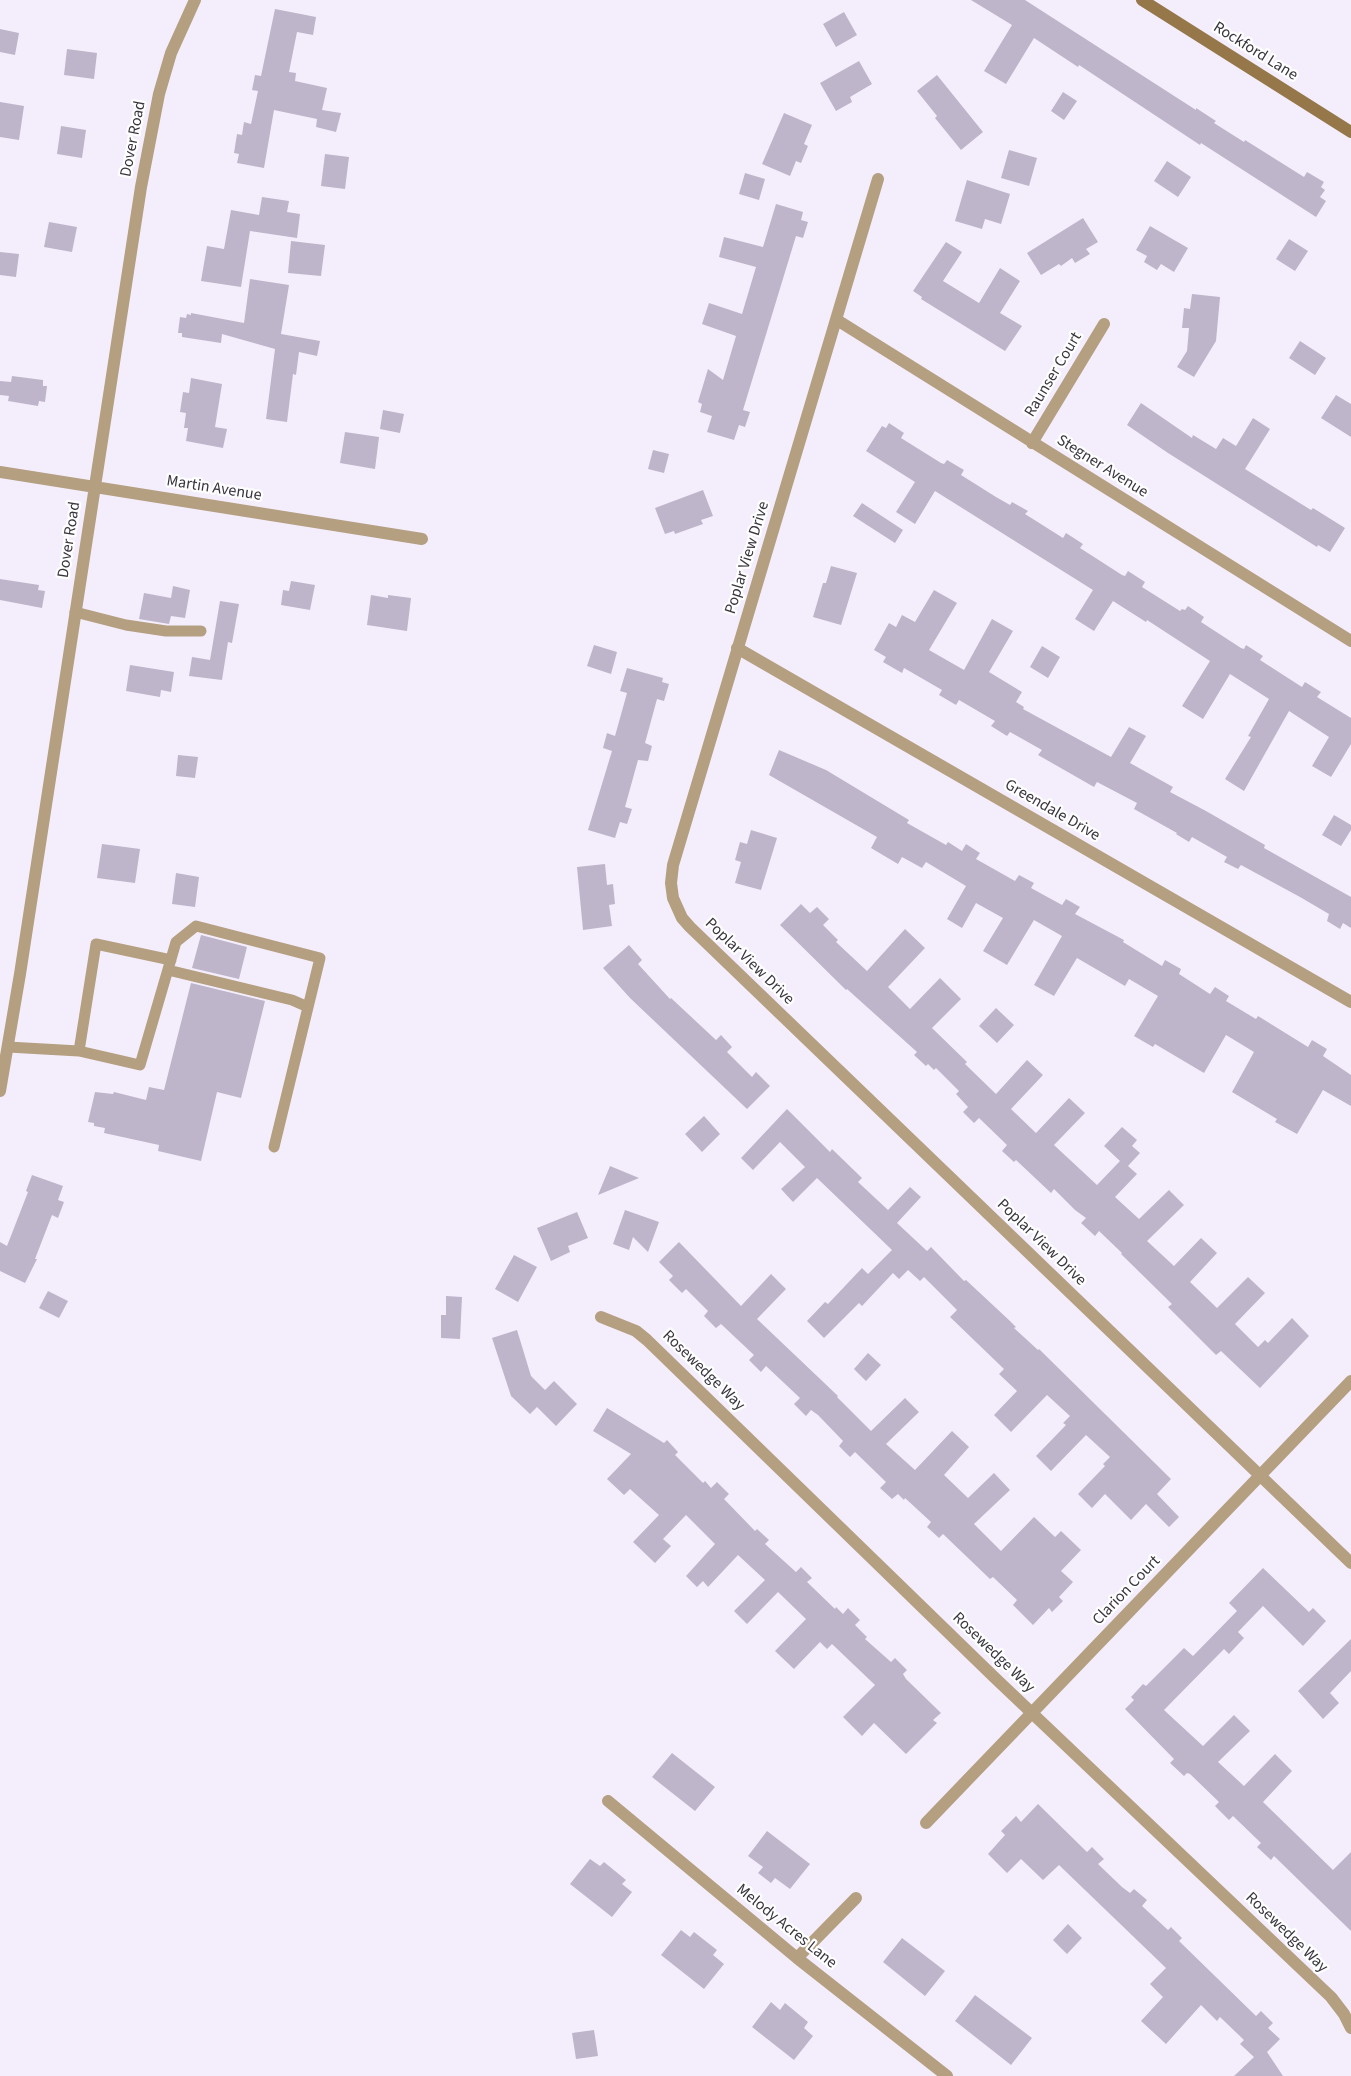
<!DOCTYPE html>
<html>
<head>
<meta charset="utf-8">
<style>
	body { margin:0 }
	canvas { display:block; background:#f4eefc }
</style>
</head>
<body>
<canvas width="1351" height="2076"></canvas>
<script>
const c = document.querySelector('canvas').getContext('2d');
c.lineJoin = 'round';
function paint(path, color) { c.fillStyle = color; c.fill(path, 'evenodd'); }
const poly = rows => new Path2D(rows.map(r => 'M' + r).join(''));
function trace(path, color, width, dash) { c.strokeStyle = color; c.lineWidth = width; c.lineCap = dash ? 'butt' : 'round'; c.setLineDash(dash || []); c.stroke(path); }
function drawText(font, color, halo, rows, align = 'center') {
  c.font = font + ' "Source Sans 3",sans-serif'; c.lineWidth = 4.5; c.setLineDash([]); c.textBaseline = 'middle'; c.strokeStyle = halo; c.fillStyle = color; for (const [text, x, y, turn = 0] of rows) {
    c.save(); c.translate(x, y); c.rotate((+turn || 0) * Math.PI / 180); c.textAlign = isNaN(turn) ? turn : align; if (halo) c.strokeText(text, 0, 0); c.fillText(text, 0, 0); c.restore();
  }
}
const building = poly([
	[971,0,1025,0,1196,110,1196,108,1216,121,1214,123,1244,142,1245,140,1304,177,1307,172,1324,182,1321,187,1325,190,1320,197,1326,201,1316,217,1201,143,1200,145,1079,65,1078,67,1034,38,1006,84,984,71,1012,25],
	[275,9,316,17,313,35,297,32,289,72,296,73,295,81,327,88,322,110,341,113,336,132,316,127,317,119,274,110,264,168,237,163,239,154,234,153,237,134,242,135,244,122,251,124,258,91,252,90,255,75,261,76],
	[844,12,857,35,836,47,823,24],
	[0,29,19,33,15,55,0,52],
	[67,49,97,53,94,79,64,75],
	[859,61,872,84,850,97,852,102,836,111,820,83],
	[937,75,983,132,961,150,935,118,937,116,917,91],
	[1063,92,1077,101,1064,120,1051,111],
	[0,102,24,106,19,140,0,137],
	[784,113,812,125,804,144,808,146,801,163,796,161,790,176,762,164],
	[61,126,86,130,82,158,57,154],
	[1009,150,1037,158,1029,186,1001,178],
	[325,154,349,157,345,189,321,186],
	[1167,161,1191,177,1178,197,1154,181],
	[745,173,765,179,759,200,739,194],
	[967,180,1010,194,1001,224,985,219,982,229,955,221],
	[262,197,289,201,287,212,300,214,297,238,250,231,241,287,201,281,207,246,224,249,231,210,259,215],
	[776,204,803,212,801,220,808,222,803,238,796,236,743,410,750,412,745,427,739,425,734,440,707,432,712,416,700,412,702,404,698,402,708,369,723,380,736,336,702,324,709,303,742,314,756,267,719,257,724,237,763,247],
	[1083,218,1098,242,1086,249,1090,254,1075,263,1072,258,1061,266,1059,264,1041,275,1027,253],
	[49,222,77,227,72,252,44,247],
	[1150,226,1188,248,1174,272,1161,264,1157,270,1144,262,1147,256,1136,250],
	[1289,239,1308,251,1295,271,1276,259],
	[291,241,325,245,321,276,288,273],
	[946,242,962,252,943,281,979,303,1000,268,1020,281,1000,313,1022,326,1005,351,921,299,922,297,913,291],
	[0,252,19,254,16,277,0,275],
	[250,279,289,285,281,334,320,341,317,356,299,352,296,375,293,374,287,422,266,419,275,349,222,334,221,343,182,337,182,333,178,333,180,317,186,318,187,314,191,315,191,313,244,323],
	[1192,294,1220,297,1216,341,1194,377,1177,367,1187,351,1189,328,1182,328,1184,308,1190,309],
	[1300,341,1326,358,1315,375,1289,358],
	[12,376,43,380,43,386,47,386,45,402,39,401,38,406,8,401,9,396,0,395,0,381,11,382],
	[191,378,222,384,215,427,227,429,223,448,186,441,188,428,184,428,186,413,180,412,183,392,189,393],
	[1336,395,1351,404,1351,437,1321,418],
	[1141,403,1192,438,1193,435,1216,449,1223,438,1236,446,1253,418,1270,429,1245,469,1311,510,1313,508,1345,528,1330,552,1318,545,1317,547,1168,453,1127,425],
	[383,410,404,414,400,433,380,429],
	[889,423,904,433,901,438,941,463,944,464,947,460,964,470,961,475,996,497,1010,505,1012,502,1028,511,1025,514,1063,538,1066,533,1083,544,1080,548,1122,575,1125,576,1128,571,1145,582,1142,587,1180,611,1182,609,1185,610,1188,606,1204,617,1201,622,1241,648,1244,649,1246,645,1263,656,1260,660,1302,687,1305,682,1321,692,1317,697,1351,718,1351,744,1331,777,1312,766,1329,737,1289,711,1244,791,1225,779,1251,737,1248,736,1269,699,1230,674,1203,719,1182,706,1210,661,1147,620,1146,622,1113,601,1094,631,1075,619,1093,590,935,491,915,524,896,512,915,482,866,451,882,426,886,428],
	[345,432,379,437,375,469,340,463],
	[653,450,669,454,664,473,648,469],
	[703,490,713,516,701,520,703,524,675,534,674,531,665,534,655,508],
	[862,503,903,530,895,543,853,516],
	[831,566,857,573,841,625,813,617,823,583,826,583],
	[0,579,39,585,38,590,45,591,42,608,0,600],
	[291,581,315,585,310,610,281,605,283,590,289,591],
	[173,586,190,590,185,618,171,616,169,624,139,619,144,593,171,598],
	[934,590,957,603,929,650,964,670,992,619,1013,631,989,672,1022,692,1016,702,1024,707,1023,709,1111,757,1129,727,1146,736,1130,763,1173,787,1170,792,1206,811,1265,845,1264,848,1351,897,1351,928,1343,923,1340,929,1327,921,1329,914,1300,897,1241,865,1238,869,1224,862,1227,857,1192,837,1189,842,1176,834,1177,833,1134,809,1137,803,1097,782,1094,787,1038,755,1042,750,1010,732,1007,736,991,726,995,721,959,700,956,705,939,695,942,690,904,668,902,673,883,662,886,657,874,650,889,623,896,627,902,615,915,622],
	[371,595,388,598,388,595,411,598,407,631,367,625],
	[220,601,239,604,232,643,228,642,222,680,189,676,192,657,210,660],
	[594,645,617,652,611,674,587,666],
	[1042,646,1060,657,1048,678,1030,667],
	[130,665,174,672,171,692,161,690,160,697,126,691],
	[627,668,663,678,662,682,669,684,664,701,657,699,645,743,652,746,648,761,638,760,625,807,632,809,627,824,620,822,615,838,588,830,612,751,603,748,607,733,615,736,627,693,620,691],
	[779,750,826,770,909,820,907,823,946,845,948,842,962,851,966,844,980,853,976,859,1015,881,1019,875,1034,883,1031,888,1062,905,1066,899,1080,907,1075,914,1124,940,1123,942,1162,966,1165,960,1181,969,1179,974,1210,994,1215,987,1229,996,1226,1001,1256,1019,1258,1016,1308,1047,1312,1040,1327,1049,1323,1056,1351,1075,1351,1106,1323,1090,1297,1134,1275,1122,1277,1119,1232,1092,1254,1052,1226,1035,1204,1073,1155,1044,1153,1047,1134,1036,1158,996,1129,979,1125,986,1077,958,1054,996,1034,985,1062,936,1034,920,1007,965,983,951,1003,918,976,903,962,928,947,919,966,886,926,862,922,868,902,857,898,864,871,848,877,837,769,775],
	[178,755,198,757,195,778,176,776],
	[1334,815,1351,825,1351,830,1341,846,1322,835],
	[751,830,777,838,761,890,735,883,741,862,735,860,740,842,747,844],
	[102,844,140,849,135,883,97,878],
	[605,864,607,885,613,884,615,904,609,905,612,926,583,930,577,867],
	[176,873,199,877,195,907,172,904],
	[801,904,810,913,817,907,829,919,823,925,838,940,836,942,867,971,905,929,925,948,888,987,910,1009,940,978,961,999,932,1028,967,1062,965,1064,996,1094,1027,1060,1043,1075,1011,1109,1036,1133,1069,1098,1085,1113,1054,1145,1097,1185,1120,1161,1104,1146,1122,1127,1137,1140,1132,1146,1140,1153,1128,1166,1137,1174,1115,1197,1139,1219,1169,1190,1184,1205,1147,1241,1174,1266,1201,1238,1217,1253,1190,1282,1217,1308,1248,1277,1265,1293,1235,1324,1258,1347,1265,1340,1268,1343,1292,1318,1309,1336,1260,1388,1221,1351,1216,1355,1168,1307,1172,1304,1121,1254,1122,1253,1099,1231,1095,1236,1081,1223,1086,1218,1075,1210,1054,1189,1051,1193,1016,1160,1014,1162,1002,1151,1007,1145,979,1118,974,1123,963,1112,968,1107,956,1094,959,1091,936,1068,934,1070,928,1064,926,1066,914,1055,917,1052,847,989,846,990,780,925],
	[201,935,247,947,239,979,192,968],
	[629,945,642,960,638,964,670,999,671,998,716,1040,721,1035,732,1047,727,1052,752,1077,756,1072,770,1086,747,1109,630,998,603,968],
	[191,983,265,1001,241,1098,217,1092,201,1161,158,1151,159,1145,104,1133,105,1128,94,1126,94,1123,88,1122,95,1092,113,1094,114,1092,146,1100,149,1087,164,1090],
	[996,1008,1014,1025,997,1043,979,1026],
	[787,1109,830,1152,832,1149,862,1178,858,1182,888,1210,910,1187,921,1197,897,1223,927,1251,931,1247,964,1281,966,1280,1010,1321,1016,1327,1014,1328,1038,1350,1039,1349,1171,1479,1157,1494,1179,1517,1169,1527,1146,1504,1131,1520,1105,1494,1092,1508,1078,1494,1105,1466,1103,1464,1110,1457,1086,1435,1051,1471,1036,1456,1066,1425,1063,1423,1070,1416,1047,1395,1011,1432,994,1415,1017,1391,999,1374,1004,1369,950,1317,957,1310,924,1277,920,1281,908,1270,899,1279,893,1273,862,1306,859,1303,824,1338,807,1321,825,1302,828,1304,862,1268,868,1274,892,1250,817,1178,793,1202,781,1189,805,1167,780,1142,753,1170,741,1158],
	[704,1116,720,1134,702,1152,685,1134],
	[610,1166,639,1178,598,1195],
	[32,1175,63,1186,58,1200,64,1202,58,1218,52,1215,35,1259,37,1259,25,1283,0,1271,0,1242,7,1246,28,1192,26,1191],
	[625,1210,659,1222,648,1252,633,1237,629,1250,613,1244],
	[577,1212,588,1238,568,1246,570,1252,551,1261,537,1228],
	[679,1242,741,1306,771,1274,786,1289,757,1319,838,1396,837,1397,871,1431,905,1398,919,1412,886,1444,915,1470,952,1431,969,1447,944,1475,968,1498,994,1473,1010,1490,974,1524,1001,1551,1034,1517,1055,1537,1061,1531,1081,1550,1061,1571,1073,1582,1059,1597,1063,1601,1052,1612,1049,1608,1033,1625,1013,1605,1017,1600,993,1577,990,1579,943,1534,939,1538,927,1527,931,1522,905,1498,904,1500,898,1494,892,1499,880,1488,886,1482,855,1452,850,1457,839,1446,843,1441,818,1415,811,1410,806,1416,794,1404,800,1398,766,1366,761,1372,749,1360,754,1355,721,1324,716,1328,704,1316,708,1311,686,1289,682,1293,669,1280,673,1276,659,1262],
	[514,1255,537,1267,518,1302,495,1289],
	[48,1291,68,1301,59,1318,39,1308],
	[446,1296,462,1297,460,1339,441,1338,441,1315,446,1315],
	[517,1330,531,1376,545,1390,554,1381,577,1404,556,1426,537,1407,530,1414,511,1396,492,1338],
	[868,1353,881,1365,866,1381,854,1369],
	[607,1408,664,1443,667,1440,678,1452,675,1455,703,1483,705,1481,711,1488,717,1482,729,1494,724,1499,755,1531,757,1529,769,1540,765,1544,796,1572,801,1567,812,1578,807,1582,835,1609,836,1607,843,1614,848,1608,860,1620,855,1625,867,1637,865,1639,891,1662,895,1658,907,1670,903,1674,906,1679,941,1713,933,1720,937,1723,906,1754,874,1723,862,1736,843,1717,875,1685,832,1644,827,1649,820,1642,794,1669,775,1651,806,1619,778,1592,747,1624,734,1611,765,1580,738,1555,708,1587,703,1581,697,1587,686,1576,715,1544,686,1515,663,1539,671,1546,655,1563,633,1542,659,1515,630,1489,624,1495,607,1479,631,1454,593,1431],
	[1263,1568,1309,1612,1313,1608,1326,1621,1303,1646,1263,1606,1238,1632,1244,1638,1229,1654,1224,1649,1164,1710,1203,1746,1234,1715,1250,1731,1218,1762,1244,1786,1275,1754,1292,1771,1263,1802,1333,1870,1351,1852,1351,1931,1274,1856,1271,1860,1257,1847,1261,1843,1233,1816,1229,1820,1215,1806,1219,1802,1190,1774,1187,1773,1184,1776,1170,1763,1174,1759,1125,1709,1134,1700,1131,1697,1143,1684,1146,1686,1184,1648,1193,1656,1237,1611,1229,1603],
	[1351,1639,1351,1671,1330,1693,1339,1703,1323,1719,1298,1691],
	[672,1753,715,1787,695,1811,652,1777],
	[1038,1804,1087,1852,1092,1847,1104,1859,1098,1864,1122,1887,1130,1893,1134,1889,1147,1900,1142,1906,1168,1930,1171,1927,1182,1938,1179,1941,1256,2016,1261,2011,1273,2023,1268,2028,1280,2039,1267,2052,1283,2076,1234,2076,1254,2057,1240,2044,1244,2040,1220,2017,1217,2021,1201,2005,1166,2044,1141,2021,1163,1997,1150,1984,1166,1968,1059,1865,1043,1880,1021,1859,1007,1873,988,1854,1005,1835,1001,1831,1016,1816,1021,1822],
	[767,1831,810,1864,790,1889,775,1878,771,1883,758,1873,763,1867,748,1856],
	[590,1859,600,1866,604,1862,626,1880,622,1884,632,1892,612,1917,570,1884],
	[1068,1924,1082,1938,1067,1954,1053,1940],
	[681,1930,690,1937,694,1932,717,1950,713,1955,724,1964,704,1989,661,1955],
	[902,1938,945,1971,925,1996,883,1962],
	[975,1995,1032,2038,1011,2065,955,2021],
	[771,2002,780,2010,785,2003,808,2022,804,2028,813,2036,794,2060,752,2027],
	[594,2030,598,2056,576,2059,572,2033]
]);
const service = poly([
	[75,612,126,625,166,631,201,631],
	[168,970,292,1000,308,1007],
	[8,1047,79,1051,140,1065,176,942,196,926,320,958,274,1147],
	[79,1051,96,944,171,960]
]);
const minor = poly([
	[878,179,673,865,671,883,673,898,682,918,690,927,1351,1563],
	[837,320,1351,641],
	[1032,443,1104,324],
	[0,472,422,539],
	[737,648,1351,1002],
	[0,1091,20,974,141,187,159,94,171,53,195,0],
	[601,1317,636,1331,647,1340,994,1677,1331,1997,1344,2014,1351,2028],
	[608,1801,797,1958,947,2076],
	[926,1823,1351,1381],
	[797,1958,856,1898]
]);
const secondary = poly([
	[1142,0,1351,132]
]);
const streetNames = [
	["Rockford Lane",1255,52,32],
	["Dover Road",134,139,-79],
	["Raunser Court",1054,375,-59],
	["Stegner Avenue",1102,467,32],
	["Martin Avenue",214,489,9],
	["Dover Road",70,540,-81],
	["Poplar View Drive",748,558,-73],
	["Greendale Drive",1052,811,30],
	["Poplar View Drive",749,962,44],
	["Poplar View Drive",1041,1243,44],
	["Rosewedge Way",703,1371,44],
	["Clarion Court",1127,1591,-46],
	["Rosewedge Way",993,1653,44],
	["Melody Acres Lane",786,1927,39],
	["Rosewedge Way",1286,1933,44]
];
paint(building, '#beb5cb');
trace(service, '#b49f81', 11);
trace(minor, '#b49f81', 12);
trace(secondary, '#95774a', 12);
drawText('16px', '#39353e', '#fefefe', streetNames);
</script>
</body>
</html>
